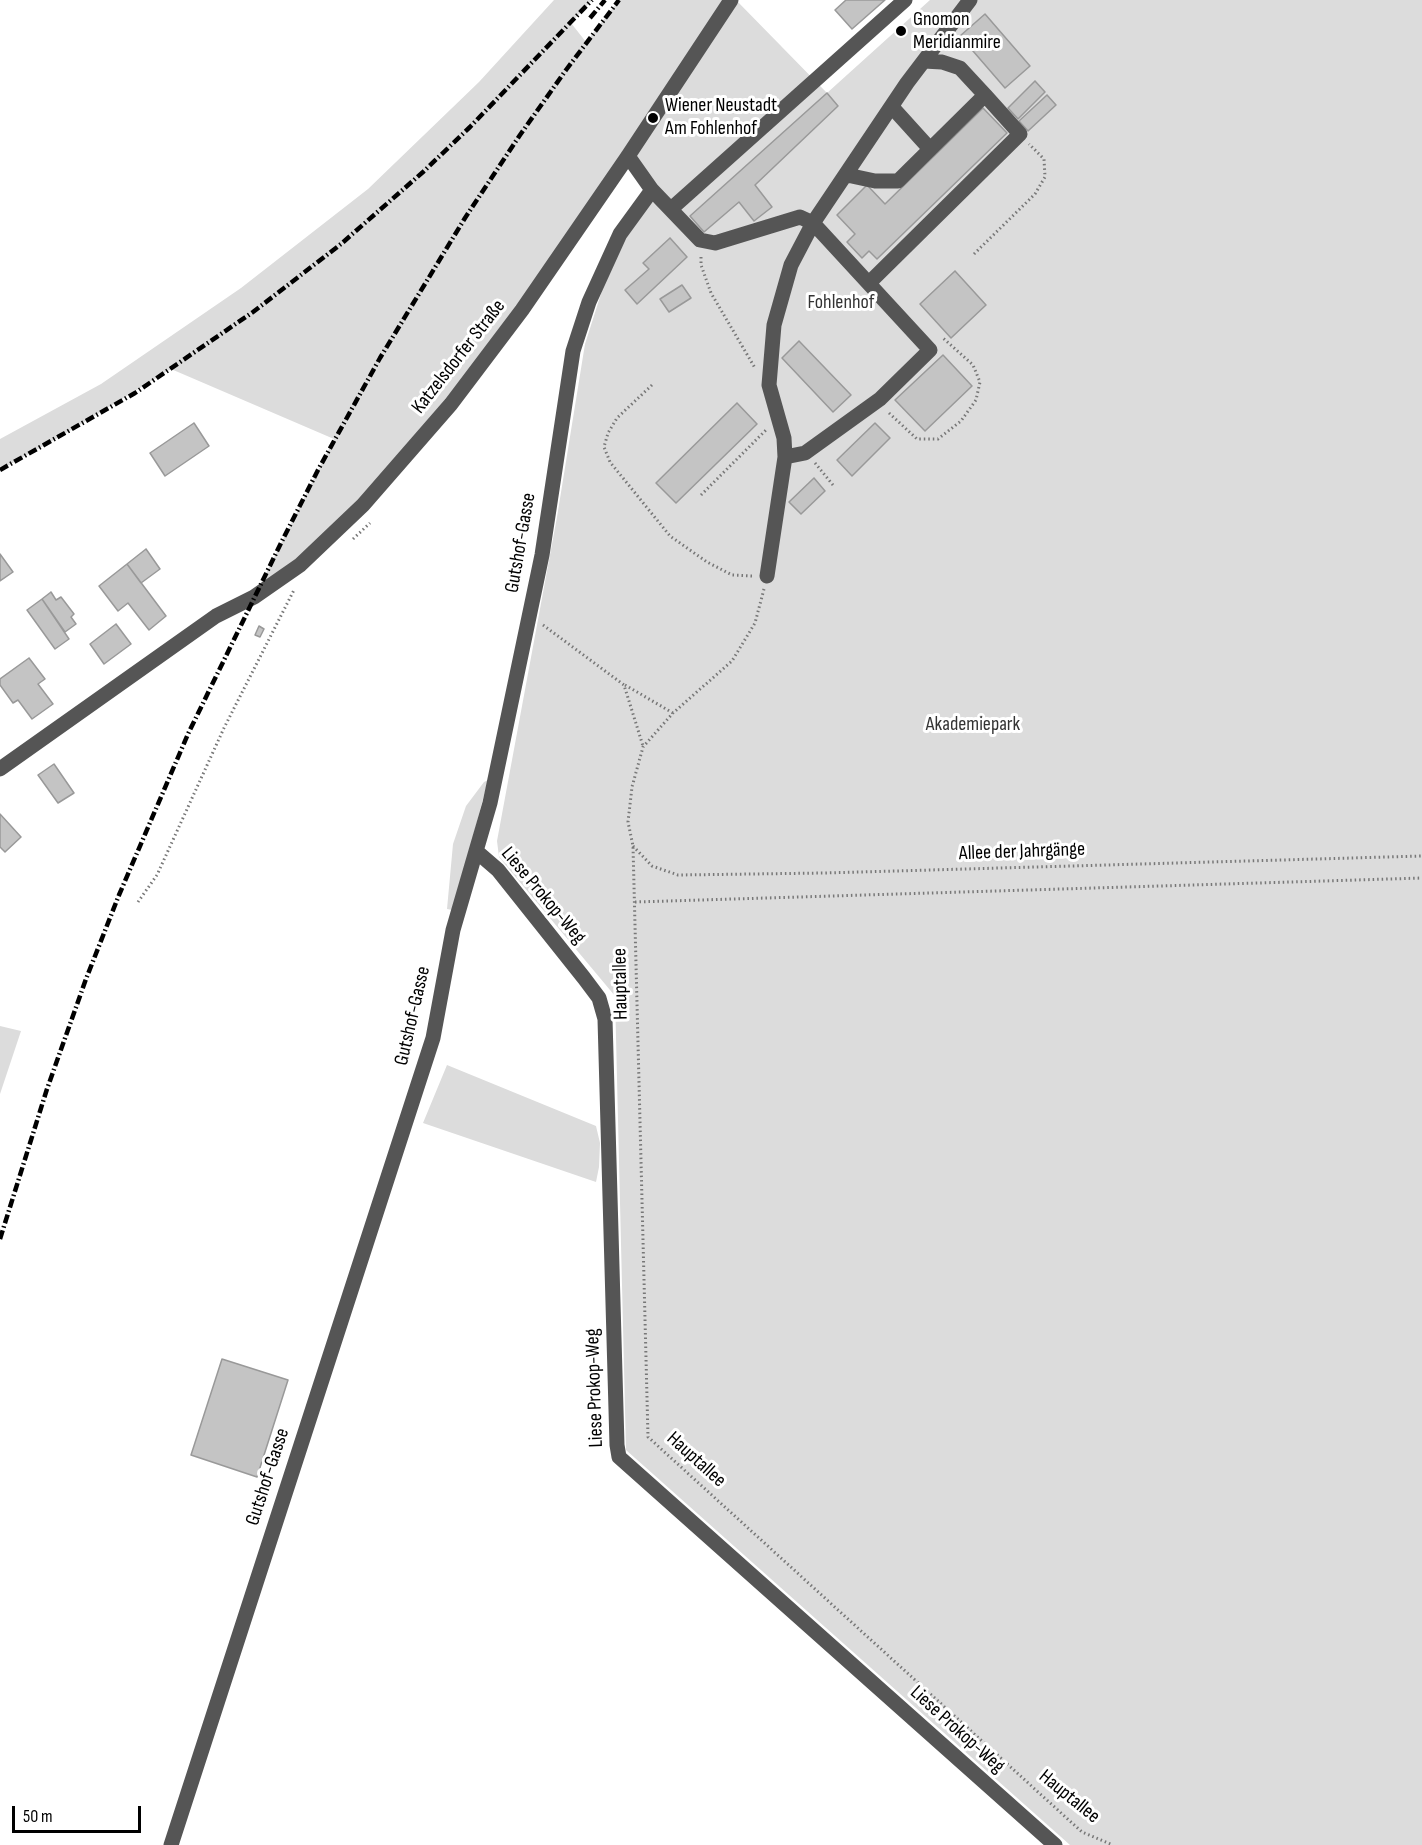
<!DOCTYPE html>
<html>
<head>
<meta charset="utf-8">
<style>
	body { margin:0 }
	#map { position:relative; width:1422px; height:1845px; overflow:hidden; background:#fff; font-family:"Sofia Sans Condensed",sans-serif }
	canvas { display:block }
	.scale { position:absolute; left:12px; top:1806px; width:129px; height:27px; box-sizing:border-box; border:3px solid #000; border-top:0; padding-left:8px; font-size:18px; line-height:21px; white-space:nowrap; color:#000; -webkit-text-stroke:4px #fff; paint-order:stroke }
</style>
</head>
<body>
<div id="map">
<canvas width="1422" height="1845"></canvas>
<div class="scale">50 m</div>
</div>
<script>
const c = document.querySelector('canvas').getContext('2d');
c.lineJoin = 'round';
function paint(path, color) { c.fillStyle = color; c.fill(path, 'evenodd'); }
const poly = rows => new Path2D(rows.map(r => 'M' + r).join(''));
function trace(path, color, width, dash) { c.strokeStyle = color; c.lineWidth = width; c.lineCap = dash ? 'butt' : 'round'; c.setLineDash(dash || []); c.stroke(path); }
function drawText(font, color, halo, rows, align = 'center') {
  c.font = font + ' "Sofia Sans Condensed",sans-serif'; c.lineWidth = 6; c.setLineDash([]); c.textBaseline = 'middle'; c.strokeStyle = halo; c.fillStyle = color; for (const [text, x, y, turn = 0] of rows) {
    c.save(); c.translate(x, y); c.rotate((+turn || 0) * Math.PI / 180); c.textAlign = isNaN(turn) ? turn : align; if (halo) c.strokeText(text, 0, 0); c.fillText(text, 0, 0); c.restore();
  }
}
const green = poly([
	[554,0,592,0,571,23,586,42,619,0,736,0,827,93,930,0,1422,0,1422,1845,1070,1845,626,1450,615,996,499,857,497,841,557,517,585,344,620,234,651,190,628,157,522,310,363,505,254,597,334,439,171,369,63,435,0,470,0,439,101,384,241,288,368,189,479,82],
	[488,780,463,874,452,910,447,909,453,844,466,806,484,782],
	[0,1026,21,1031,0,1094],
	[447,1065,596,1126,600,1143,599,1167,596,1182,423,1123]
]);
const building = poly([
	[846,0,885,0,852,29,835,10,846,0],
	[985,14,1030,66,1005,88,960,36,985,14],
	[1035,81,1045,92,1018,119,1008,108,1035,81],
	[827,93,838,106,755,185,772,207,754,221,739,202,704,232,690,216,827,93],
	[1047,95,1056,105,1028,131,1019,121,1047,95],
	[983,108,1007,133,877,259,869,251,862,258,847,242,855,234,837,215,867,185,885,204,983,108],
	[670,238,687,257,637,304,625,290,649,269,643,263,670,238],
	[955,271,986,305,951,338,920,304,955,271],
	[682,285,691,298,669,312,660,299,682,285],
	[799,341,851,395,833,412,782,358,799,341],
	[943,355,972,386,925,431,895,400,943,355],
	[737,403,757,424,676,503,656,483,737,403],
	[194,423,209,446,165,476,150,453,194,423],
	[875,423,890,438,852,476,837,460,875,423],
	[814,478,825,491,801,514,789,502,814,478],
	[146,549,160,569,141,583,127,564,146,549],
	[0,554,13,572,0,581,0,554],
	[127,564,166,616,149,630,128,603,118,611,99,586,127,564],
	[51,592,56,600,61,597,74,614,71,617,76,624,65,632,42,599,51,592],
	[42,599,69,639,55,649,27,610,42,599],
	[116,624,131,644,104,664,90,644,116,624],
	[259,626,264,629,260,637,255,635,259,626],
	[29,658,45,679,38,684,53,704,32,719,18,700,13,703,0,685,0,679,29,658],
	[54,764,74,793,58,803,38,775,54,764],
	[0,814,21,837,5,852,0,847,0,814],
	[222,1359,288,1380,257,1477,191,1455,222,1359]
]);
const path = poly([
	[974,254,1035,194,1045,177,1044,159,1029,144],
	[701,257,701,265,711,293,755,368],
	[652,385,617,418,608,433,604,447,610,462,670,536,707,562,732,575,753,576],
	[889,413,917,439,938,439,961,421,976,400,980,382,973,365,943,338],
	[815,463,833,485],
	[701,495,766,430],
	[353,539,370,523],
	[764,589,755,623,732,661,673,713,643,747,632,787,628,822,633,846,648,1437,1082,1832,1113,1845],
	[543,625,624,685,643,746],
	[625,685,673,713],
	[633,846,652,866,678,875,825,873,1422,856],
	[138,902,157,875,224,728,294,590],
	[635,902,1422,878]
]);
const minor = poly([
	[892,107,930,149],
	[628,156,652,190,700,240,715,243,800,217,813,223,930,350,880,399,805,453,785,457],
	[847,175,875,181,898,181,985,95,960,68,942,62,924,61],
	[671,209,905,0],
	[869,283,1020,134,985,95],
	[767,576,785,457,784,438,769,385,774,325,791,265,813,223,907,83,970,0],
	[0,769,216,616,254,597,300,565,363,505,451,404,522,310,628,156,731,0],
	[476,851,498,870,584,978,599,998,605,1019,617,1445,619,1457,1055,1845],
	[171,1845,433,1038,453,930,490,803,542,555,573,351,589,302,620,234,652,190]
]);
const rail = poly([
	[590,18,605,0],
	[0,470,135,393,253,312,341,244,423,172,470,127,592,0],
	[0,1239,47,1089,86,979,119,895,188,734,281,543,318,470,380,358,465,218,520,135,566,70,619,0]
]);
const markers = [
	[901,31,6,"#000"],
	[653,118,6,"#000"]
];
const poiNames = [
	["Gnomon",913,20],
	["Meridianmire",913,43],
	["Wiener Neustadt",665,106],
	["Am Fohlenhof",665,129]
];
const parkNames = [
	["Fohlenhof",841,303],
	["Akademiepark",973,725]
];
const streetNames = [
	["Katzelsdorfer Straße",459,357,-52],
	["Gutshof-Gasse",521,543,-80],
	["Allee der Jahrgänge",1022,852,-2],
	["Liese Prokop-Weg",543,896,50],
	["Hauptallee",621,984,-91],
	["Gutshof-Gasse",413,1016,-77],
	["Liese Prokop-Weg",595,1388,-92],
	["Hauptallee",696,1460,42],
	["Gutshof-Gasse",268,1477,-72],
	["Liese Prokop-Weg",957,1730,42],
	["Hauptallee",1069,1797,39]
];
paint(green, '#dcdcdc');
paint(building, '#c4c4c4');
trace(building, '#999', 1.5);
trace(path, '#777', 3, [1.5, 3]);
trace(minor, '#555', 15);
trace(rail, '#000', 4.5, [9, 3, 1.5, 3]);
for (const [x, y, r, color] of markers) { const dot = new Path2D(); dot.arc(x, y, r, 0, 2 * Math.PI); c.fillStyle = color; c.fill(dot); trace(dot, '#fff', 2); }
drawText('20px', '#000', '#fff', poiNames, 'left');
drawText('20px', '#333', '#fff', parkNames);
drawText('20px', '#000', '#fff', streetNames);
</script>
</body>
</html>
